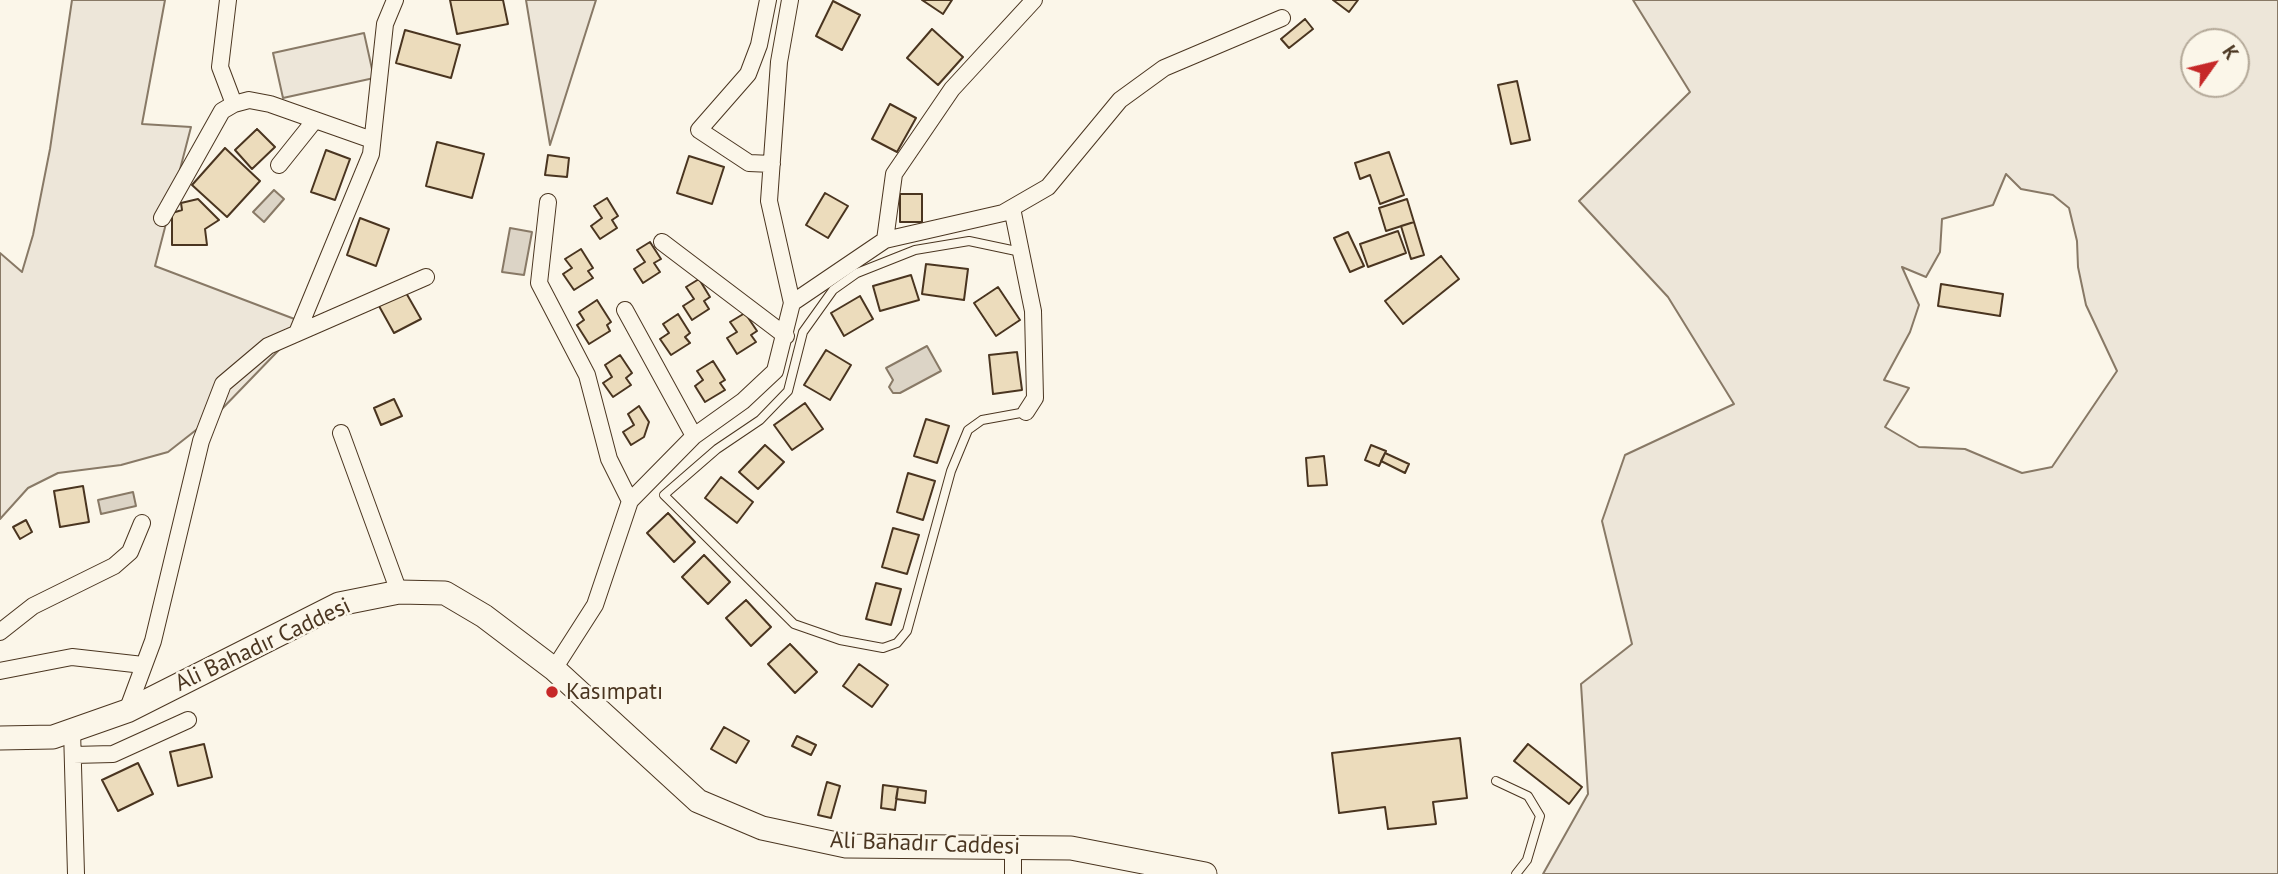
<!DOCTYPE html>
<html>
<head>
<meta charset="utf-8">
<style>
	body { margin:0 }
	#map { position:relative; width:2278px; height:874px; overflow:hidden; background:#fbf6e9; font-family:"PT Sans",sans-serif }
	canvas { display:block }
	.north { position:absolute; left:2180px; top:28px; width:70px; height:70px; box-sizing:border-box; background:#fbf6e9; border:2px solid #b4a999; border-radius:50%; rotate:56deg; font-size:19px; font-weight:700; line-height:28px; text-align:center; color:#4a3520 }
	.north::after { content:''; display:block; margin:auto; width:24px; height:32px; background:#c62828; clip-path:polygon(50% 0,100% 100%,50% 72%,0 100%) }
</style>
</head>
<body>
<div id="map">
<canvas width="2278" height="874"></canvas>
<div class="north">K</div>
</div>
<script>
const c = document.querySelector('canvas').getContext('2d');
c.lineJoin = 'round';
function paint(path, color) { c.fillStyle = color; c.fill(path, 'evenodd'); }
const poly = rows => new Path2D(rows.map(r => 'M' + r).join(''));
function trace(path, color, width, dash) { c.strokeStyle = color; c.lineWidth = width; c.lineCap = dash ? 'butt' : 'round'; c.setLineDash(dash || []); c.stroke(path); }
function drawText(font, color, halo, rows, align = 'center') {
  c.font = font + ' "PT Sans",sans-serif'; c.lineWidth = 5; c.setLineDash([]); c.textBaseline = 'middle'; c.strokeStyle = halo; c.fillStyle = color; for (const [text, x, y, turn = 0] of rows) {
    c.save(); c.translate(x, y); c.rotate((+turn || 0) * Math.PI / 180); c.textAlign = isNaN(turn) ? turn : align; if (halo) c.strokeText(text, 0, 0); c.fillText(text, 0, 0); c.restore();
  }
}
const green = poly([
	[72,0,165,0,142,124,191,127,155,266,305,323,219,412,168,452,121,465,58,473,28,488,0,519,0,253,22,272,33,235,50,149,72,0],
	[526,0,596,0,550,145,526,0],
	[1633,0,2278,0,2278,874,1543,874,1588,794,1581,684,1632,644,1602,521,1625,455,1734,404,1668,297,1579,201,1690,92,1633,0],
	[2194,42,2236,42,2236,84,2194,84,2194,42],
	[2006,174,2021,189,2053,195,2069,208,2077,241,2078,267,2086,305,2117,371,2052,467,2022,473,1965,449,1919,447,1885,427,1909,388,1884,380,1910,332,1919,305,1902,267,1926,277,1940,252,1942,219,1993,205,2006,174],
	[364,33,374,78,283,98,273,53,364,33]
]);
const water = poly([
	[274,190,284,199,264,222,253,212,274,190],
	[510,228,532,232,524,275,502,272,510,228],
	[927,346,941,371,900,393,893,393,889,387,893,380,886,368,927,346],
	[133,492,136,506,101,514,98,500,133,492]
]);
const building = poly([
	[450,0,503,0,508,24,457,34,450,0],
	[922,0,952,0,943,14,922,0],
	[1333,0,1358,0,1349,12,1333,0],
	[833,1,860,15,842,50,816,36,833,1],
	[1305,19,1313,29,1289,48,1281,39,1305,19],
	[932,29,963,57,938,85,907,58,932,29],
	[405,30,460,45,451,78,396,63,405,30],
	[1517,81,1530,140,1511,144,1498,85,1517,81],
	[890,104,916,118,897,152,872,139,890,104],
	[257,129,275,147,252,169,235,150,257,129],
	[437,142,484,154,472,198,426,186,437,142],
	[225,148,260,181,227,217,192,185,225,148],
	[326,150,350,159,335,200,311,192,326,150],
	[1389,152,1404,195,1380,204,1370,175,1360,179,1355,163,1389,152],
	[548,155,569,158,567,177,545,175,548,155],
	[689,156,724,167,712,204,677,193,689,156],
	[825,193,848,206,828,238,806,225,825,193],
	[900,194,922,194,922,222,900,222,900,194],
	[607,198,618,216,612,220,617,228,600,239,591,226,602,218,594,206,607,198],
	[198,199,219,220,205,229,207,245,172,245,172,213,182,210,181,203,198,199],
	[1407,199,1414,222,1386,231,1379,208,1407,199],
	[360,218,389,229,376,266,347,255,360,218],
	[1414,222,1424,255,1411,259,1401,226,1414,222],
	[1398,231,1406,253,1368,267,1360,244,1398,231],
	[1348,232,1364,266,1350,272,1334,238,1348,232],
	[650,242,661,259,654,263,660,272,643,283,634,269,645,262,637,250,650,242],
	[581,249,593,268,588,271,593,278,574,290,563,274,572,268,565,259,581,249],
	[1441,256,1459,279,1403,324,1385,301,1441,256],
	[926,264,968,269,964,300,922,294,926,264],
	[911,275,919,300,880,311,873,286,911,275],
	[699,279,710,297,704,301,709,309,692,320,683,306,694,299,686,287,699,279],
	[1941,284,2003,294,2000,316,1938,306,1941,284],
	[998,287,1020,320,996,336,974,303,998,287],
	[405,291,421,319,394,333,379,306,405,291],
	[860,296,873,319,844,336,831,313,860,296],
	[597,300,611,322,607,325,610,331,589,344,577,325,584,320,579,312,597,300],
	[745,313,757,331,751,335,756,342,737,354,727,338,737,332,730,322,745,313],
	[678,314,690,333,685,337,690,343,671,355,660,339,669,333,663,324,678,314],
	[826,350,851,365,830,400,804,385,826,350],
	[1017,352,1022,390,993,394,989,355,1017,352],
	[620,355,632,373,626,378,631,385,613,397,603,383,612,377,605,365,620,355],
	[713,361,725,380,720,383,725,390,705,402,695,386,703,380,697,371,713,361],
	[394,399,402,416,381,425,374,408,394,399],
	[805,403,823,429,792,450,774,425,805,403],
	[639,406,649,422,644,437,631,445,623,432,634,425,628,414,639,406],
	[926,419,949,426,937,463,914,456,926,419],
	[765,445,784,462,758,489,739,472,765,445],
	[1371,445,1386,451,1379,466,1365,460,1371,445],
	[1385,453,1409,464,1405,473,1381,461,1385,453],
	[1324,456,1327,485,1308,486,1306,458,1324,456],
	[908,473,935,481,923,520,897,512,908,473],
	[721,477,753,502,737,523,705,498,721,477],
	[83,486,89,522,60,527,54,491,83,486],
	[668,513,695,542,674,562,647,533,668,513],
	[26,520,32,532,20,539,13,527,26,520],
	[893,528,919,535,907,574,882,567,893,528],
	[704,555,730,582,708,604,682,577,704,555],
	[876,583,901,589,891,625,866,619,876,583],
	[746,600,771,627,751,646,726,618,746,600],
	[790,644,817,672,795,693,768,664,790,644],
	[859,664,888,685,872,707,843,686,859,664],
	[724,727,749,741,736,763,711,749,724,727],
	[797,736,816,745,811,755,792,746,797,736],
	[1460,738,1467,798,1433,802,1436,824,1388,829,1385,807,1339,813,1332,753,1460,738],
	[204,744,212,777,178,786,170,752,204,744],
	[1528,744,1582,787,1569,804,1514,761,1528,744],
	[138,763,153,794,118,811,102,780,138,763],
	[827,782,840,786,831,818,818,815,827,782],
	[883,785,898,787,895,810,881,808,883,785],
	[898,787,926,791,925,803,896,799,898,787]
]);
const lane = poly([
	[1021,252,969,241,915,250,857,273,833,290,803,332,788,391,760,420,717,449,664,495,794,624,840,640,883,648,897,643,907,631,951,471,968,430,982,420,1026,412],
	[1496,781,1528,796,1540,816,1527,860,1516,874]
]);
const street = poly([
	[228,0,220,67,234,104],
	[768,0,759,45,748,74,699,130,749,163,772,164],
	[279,165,315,120],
	[548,202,539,283,587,375,609,459,630,501],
	[1012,208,1033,311,1035,398,1026,412],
	[162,218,222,111,234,104,249,100,270,104,372,140],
	[885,240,894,174,952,89,1034,0],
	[662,242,786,336],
	[792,303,885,240,1003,213,1048,187,1120,100,1164,68,1282,18],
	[625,310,694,436],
	[297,333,371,154,385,24,395,0],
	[341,433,399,592],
	[0,632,33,606,114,566,130,552,142,523],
	[554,669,595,605,630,501,694,436,743,401,775,371,792,303,769,201,779,62,790,0],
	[0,671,72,657,143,665],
	[127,711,153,641,201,441,223,384,268,346,426,277],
	[72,730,76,874],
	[73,755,113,754,188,720],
	[1013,847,1013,874]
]);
const secondary = poly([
	[0,738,53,737,127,711,339,604,399,592,445,593,484,616,554,669,698,801,762,828,846,846,1071,848,1205,874]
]);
const markers = [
	[552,692,7,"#c62828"]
];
const streetNames = [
	["Ali Bahadır Caddesi",263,645,-25],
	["Ali Bahadır Caddesi",925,844,2]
];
const poiNames = [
	["Kasımpatı",566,692]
];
paint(green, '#ede6d9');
trace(green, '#887966', 2);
paint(water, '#dcd4c6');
trace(water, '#887966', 2);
paint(building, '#ecdcbc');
trace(building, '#4a3520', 2);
trace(lane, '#4a3520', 10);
trace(street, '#4a3520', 18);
trace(secondary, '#4a3520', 25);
trace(lane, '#fbf6e9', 8);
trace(street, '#fbf6e9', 16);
trace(secondary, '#fbf6e9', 23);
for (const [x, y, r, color] of markers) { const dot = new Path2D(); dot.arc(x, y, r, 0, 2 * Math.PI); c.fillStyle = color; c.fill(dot); trace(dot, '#fbf6e9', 2.5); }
drawText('23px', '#4a3520', '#fbf6e9', streetNames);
drawText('23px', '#4a3520', '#fbf6e9', poiNames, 'left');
</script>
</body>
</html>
